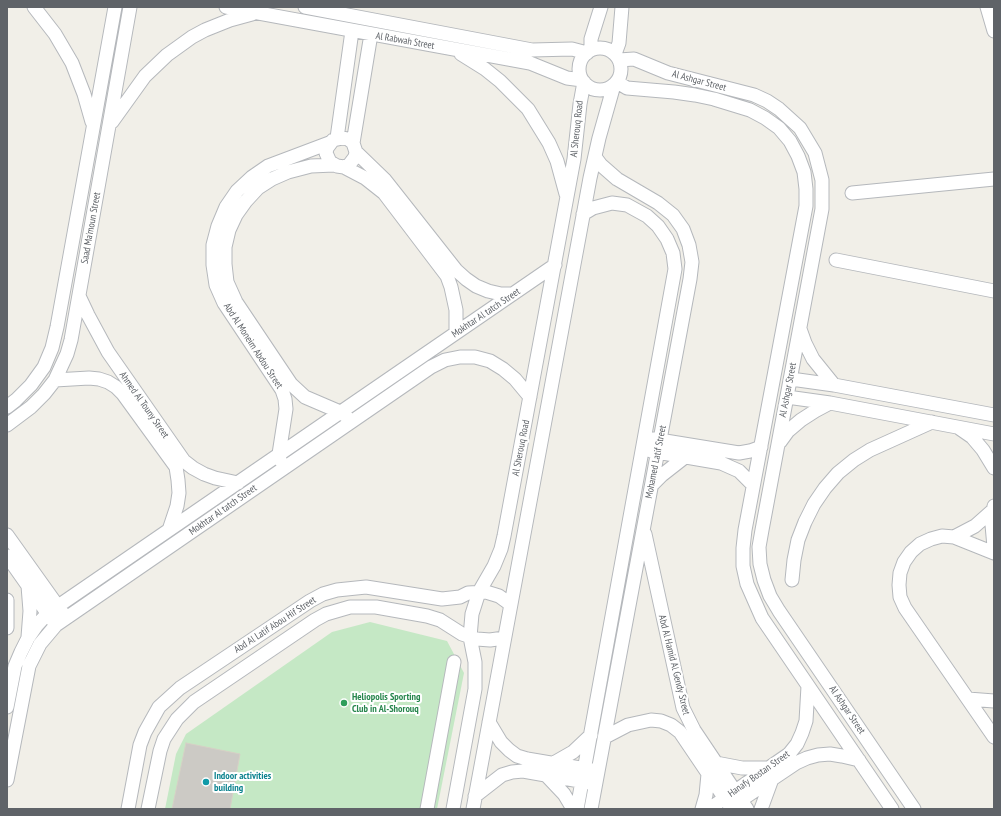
<!DOCTYPE html>
<html>
<head>
<meta charset="utf-8">
<style>
	body { margin:0 }
	#map { position:relative; width:1001px; height:816px; overflow:hidden; background:#f1efe8; font-family:"PT Sans Narrow",sans-serif }
	canvas { display:block }
	.frame { position:absolute; inset:0; border:8px solid #5f6368; pointer-events:none }
</style>
</head>
<body>
<div id="map">
<canvas width="1001" height="816"></canvas>
<div class="frame"></div>
</div>
<script>
const c = document.querySelector('canvas').getContext('2d');
c.lineJoin = 'round';
function paint(path, color) { c.fillStyle = color; c.fill(path, 'evenodd'); }
const poly = rows => new Path2D(rows.map(r => 'M' + r).join(''));
function trace(path, color, width, dash) { c.strokeStyle = color; c.lineWidth = width; c.lineCap = dash ? 'butt' : 'round'; c.setLineDash(dash || []); c.stroke(path); }
function drawText(font, color, halo, rows, align = 'center') {
  c.font = font + ' "PT Sans Narrow",sans-serif'; c.lineWidth = 4; c.setLineDash([]); c.textBaseline = 'middle'; c.strokeStyle = halo; c.fillStyle = color; for (const [text, x, y, turn = 0] of rows) {
    c.save(); c.translate(x, y); c.rotate((+turn || 0) * Math.PI / 180); c.textAlign = isNaN(turn) ? turn : align; if (halo) c.strokeText(text, 0, 0); c.fillText(text, 0, 0); c.restore();
  }
}
const green = poly([
	[370,622,447,641,464,673,437,809,165,809,176,754,186,734,332,632]
]);
const building = poly([
	[186,743,240,754,230,809,172,809,186,743]
]);
const minor = poly([
	[34,7,55,34,72,63,84,94,92,122],
	[226,7,530,63,567,78,582,80],
	[305,7,532,50,572,49,587,53],
	[987,7,994,31],
	'579 69a21 21 0 1 1 42 0a21 21 0 1 1-42 0Z',
	[591,50,591,39,601,7],
	[461,54,485,69,500,81,528,109,549,143,557,161,566,194],
	[615,54,619,43,622,7],
	[619,60,634,59,668,73,754,95,767,101,779,109,800,128,815,153,822,180,822,209,762,530,759,547,760,564,764,580,770,596,779,611,914,809],
	[617,82,627,88,674,92,695,95,714,99,750,110,765,118,779,128,790,141,798,156,804,172,806,189,806,206,745,530,743,548,743,566,747,584,762,618,892,809],
	[112,122,145,76,167,55,192,37,205,30,230,20,252,14],
	[337,138,352,31],
	[353,143,348,139,343,138,333,140,327,148,326,153,330,162,337,166,344,167,349,165,355,157,356,152,353,143,371,34],
	[356,152,385,180,456,270,466,279,476,286,488,291,501,294,513,294],
	[334,165,311,166,288,172,272,179,258,188,246,201,236,215,229,230,225,247,225,264,227,282,236,302,291,384,305,397,340,412,346,416],
	[344,167,365,178,384,193,447,276,451,287,456,310,456,333],
	[852,193,994,179],
	[836,260,994,291],
	[79,296,88,315,108,352,184,461,193,468,204,474,215,478,238,483],
	[800,329,805,343,813,359,834,385],
	[791,379,834,385,994,415],
	[55,380,89,378,99,379,108,382,116,387,123,394,176,467,178,480,179,493,177,506,169,530],
	[787,397,830,403,994,434],
	[7,407,16,400,31,385,44,367,52,348,57,327,115,7],
	[7,425,31,407,44,394,55,380,67,354,71,340,130,7],
	[959,428,972,437,983,450,994,468],
	[653,439,739,453,750,451,761,447],
	[780,442,788,431,801,420,815,411,830,403],
	[651,451,721,463,739,471,753,485],
	[280,460,279,454,286,409,285,399,282,390,224,303,216,285,213,265,213,245,218,226,226,207,237,191,252,177,268,166,329,143],
	[652,485,662,475,685,457],
	[994,506,992,525,994,547],
	[645,534,683,708,694,730,747,809],
	[7,535,62,612],
	[954,537,975,526,993,510],
	[994,553,954,537,942,536,931,539,920,544,911,552,904,562,900,573,899,585,900,597,905,608,994,737],
	[7,556,52,620],
	[792,580,794,560,798,540,805,522,814,504,825,488,838,473,854,460,870,450,932,422],
	[28,586,30,611,28,637],
	[7,628,7,600],
	[968,699,994,701],
	[7,707,15,666,21,652,28,638,37,625,48,613,555,265],
	[489,722,501,742,509,750,517,756,527,759,592,770],
	[605,737,628,725,651,720,661,721,671,725,680,732,732,809],
	[716,763,742,768,769,768],
	[552,764,573,752,591,735],
	[546,775,564,794,573,809],
	[7,780,29,666,40,644,56,625,431,367,445,360,460,357,475,357,490,361,503,369,515,379,530,397],
	[475,796,502,775,512,772,523,771,591,783],
	[735,804,796,763,807,758,818,755,830,754,842,756,859,760],
	[128,809,140,745,145,732,159,707,180,688,310,601,323,594,337,590,366,587,442,599,460,597,468,593,486,592,499,596,510,604],
	[148,809,160,751,164,739,177,719,194,702,315,620,326,614,350,607,376,607,427,616,440,620,462,634,477,639,490,640,504,638],
	[427,809,454,662],
	[453,809,475,689,475,662,470,637,472,614,479,592,494,566,501,549,504,536,574,159,580,104,584,82],
	[473,809,590,178,599,138,614,85],
	[577,809,675,269,673,253,667,239,658,226,647,216,627,205,612,203,593,208,583,214],
	[591,809,690,279,692,262,689,245,683,229,673,215,658,203,617,179,601,165,595,157],
	[702,809,706,795,708,774],
	[709,809,789,754,797,744,802,733,806,721,808,686],
	[761,809,772,779]
]);
const markers = [
	[344,703,4,"#2e9e5b"],
	[206,782,4,"#0f9aa8"]
];
const streetNames = [
	["Al Rabwah Street",405,41,10],
	["Al Ashgar Street",699,81,15],
	["Al Sherouq Road",577,129,-84],
	["Saad Ma'moun Street",91,228,-80],
	["Mokhtar Al tatch Street",486,313,-34],
	["Abd Al Moneim Abdou Street",253,346,57],
	["Al Ashgar Street",788,390,-79],
	["Ahmed Al Touny Street",144,405,55],
	["Al Sherouq Road",521,448,-79],
	["Mohamed Latif Street",656,462,-79],
	["Mokhtar Al tatch Street",223,510,-35],
	["Abd Al Latif Abou Hif Street",275,625,-33],
	["Abd Al Hamid Al Gendy Street",674,665,76],
	["Al Ashgar Street",847,710,56],
	["Hanafy Bostan Street",759,774,-35]
];
const leisureNames = [
	["Heliopolis Sporting",352,697],
	["Club in Al-Shorouq",352,709]
];
const cultureNames = [
	["Indoor activities",214,776],
	["building",214,788]
];
paint(green, '#c5e8c5');
paint(building, '#cccac5');
trace(building, '#d6d1c6', 1);
trace(minor, '#b5b8bc', 15);
trace(minor, '#fff', 13);
for (const [x, y, r, color] of markers) { const dot = new Path2D(); dot.arc(x, y, r, 0, 2 * Math.PI); c.fillStyle = color; c.fill(dot); trace(dot, '#fff', 1.5); }
drawText('10px', '#5f6368', '#fff', streetNames);
drawText('bold 10px', '#27864d', '#fff', leisureNames, 'left');
drawText('bold 10px', '#0d838f', '#fff', cultureNames, 'left');
</script>
</body>
</html>
